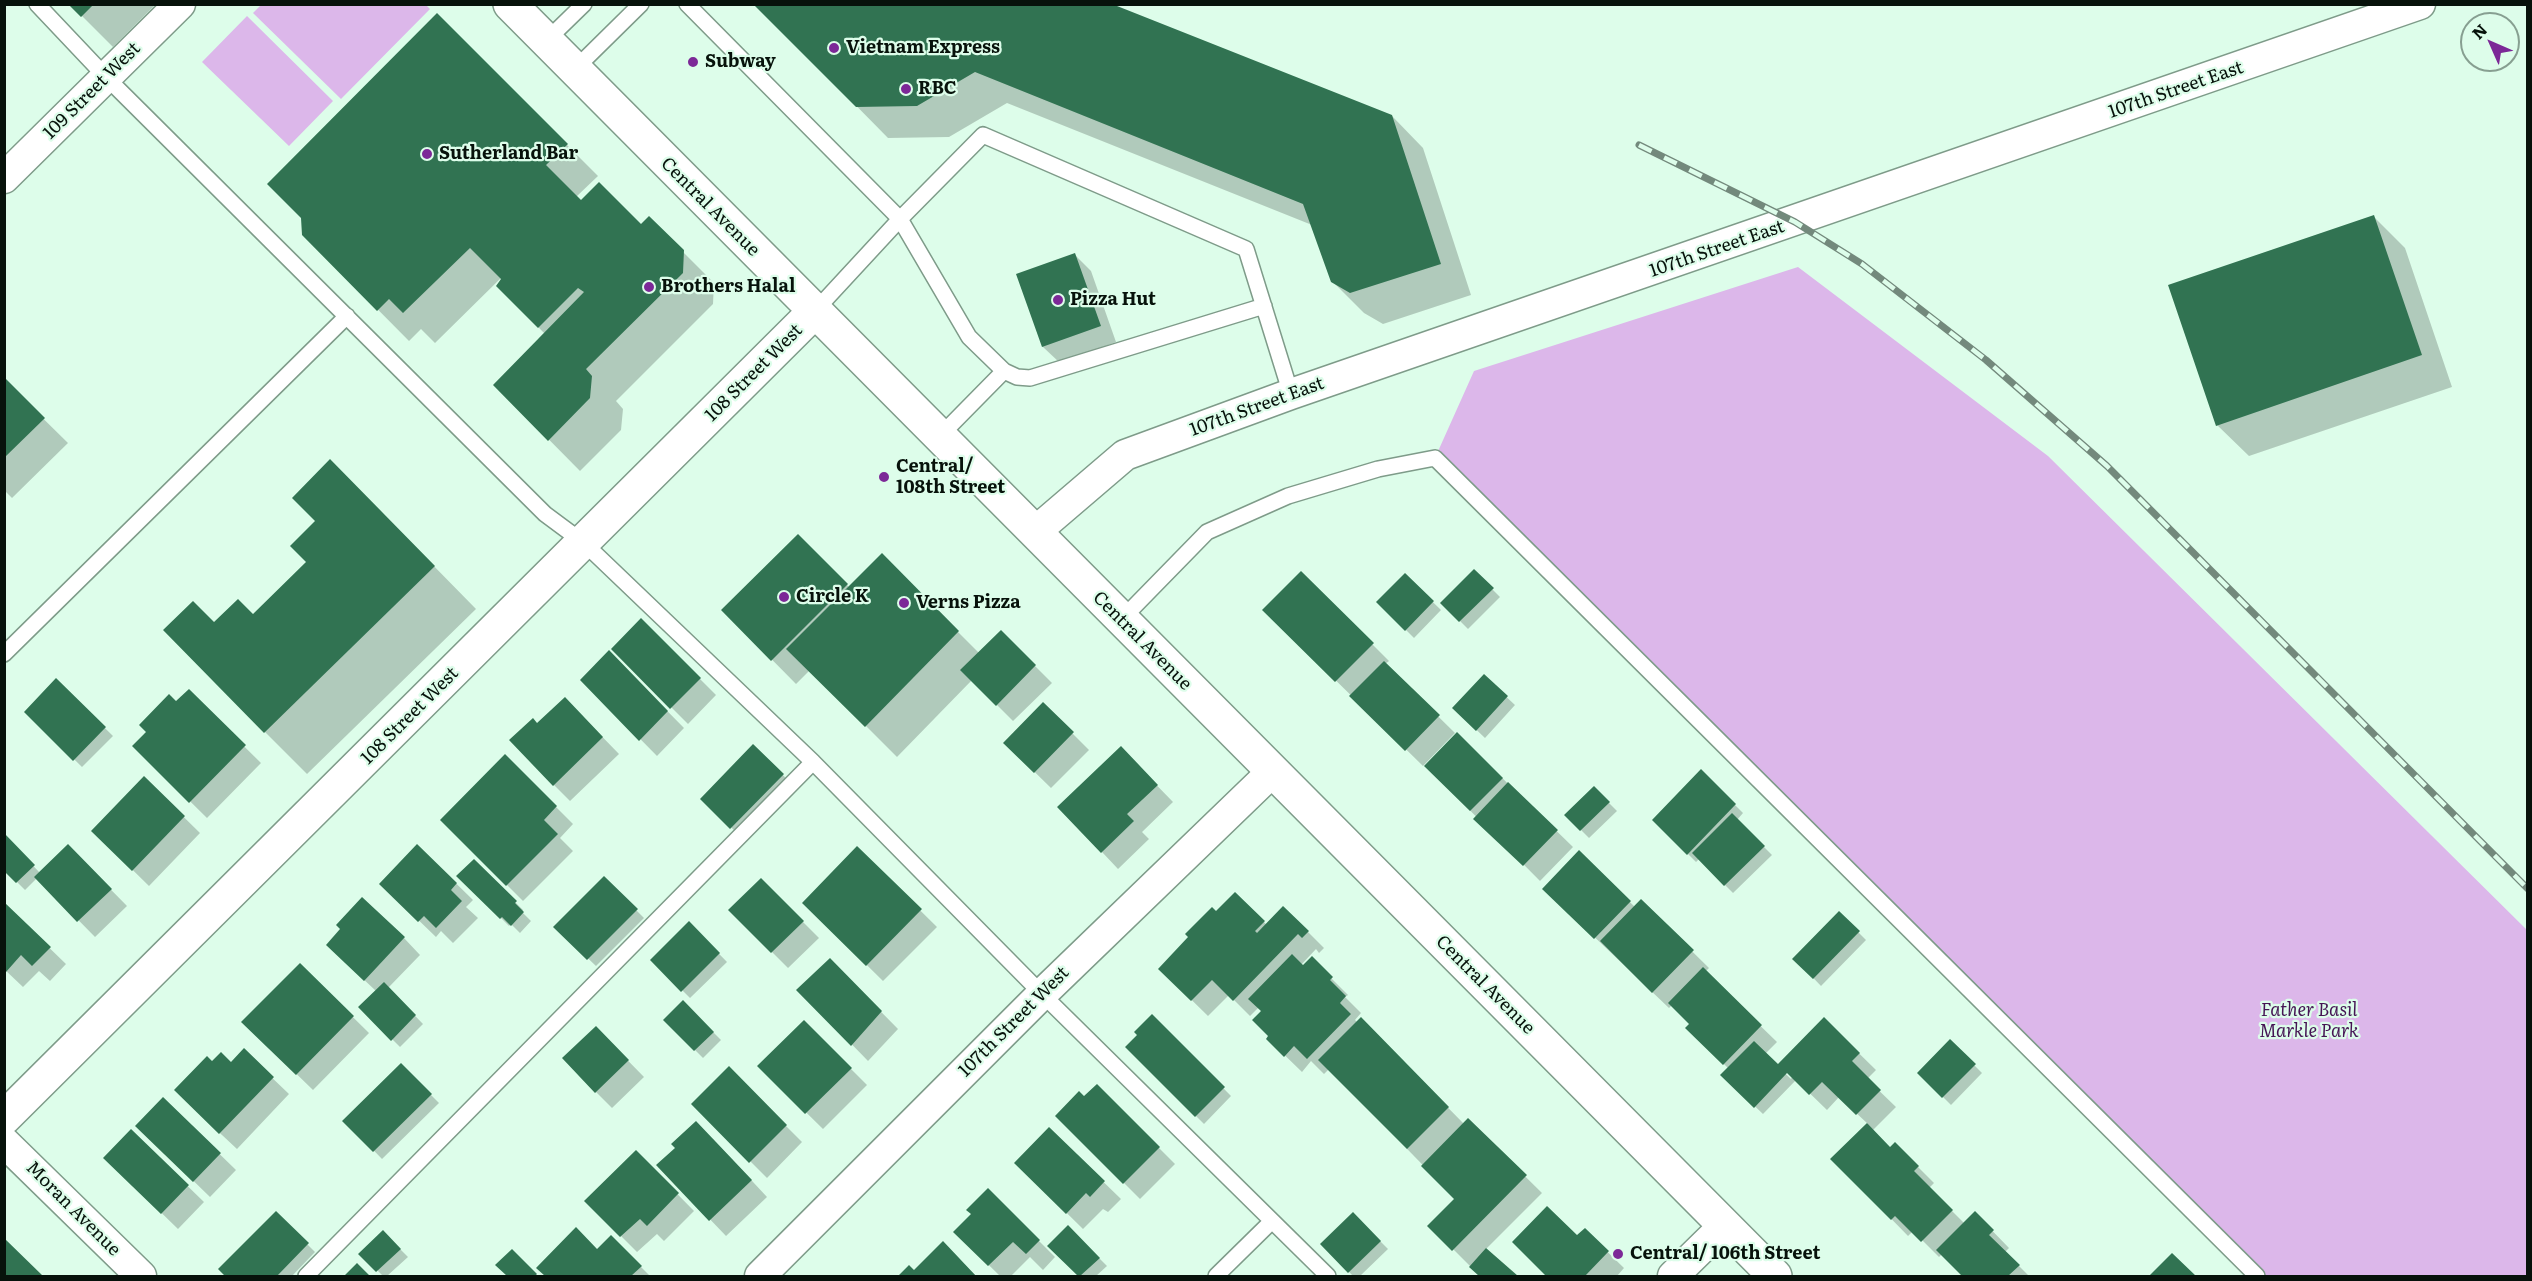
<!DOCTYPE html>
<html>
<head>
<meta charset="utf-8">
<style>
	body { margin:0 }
	#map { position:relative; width:2532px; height:1281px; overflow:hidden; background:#ddfdea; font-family:Literata,serif }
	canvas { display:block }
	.frame { position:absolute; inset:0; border:6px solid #07120b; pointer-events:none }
	.north { position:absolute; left:2460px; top:12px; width:60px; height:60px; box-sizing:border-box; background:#ddfdea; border:2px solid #879f91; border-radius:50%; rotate:315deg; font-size:16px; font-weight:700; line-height:24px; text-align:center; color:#07120b }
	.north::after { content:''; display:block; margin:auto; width:21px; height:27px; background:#7c2897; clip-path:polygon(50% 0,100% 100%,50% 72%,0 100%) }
</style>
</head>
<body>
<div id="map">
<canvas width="2532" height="1281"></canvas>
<div class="frame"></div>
<div class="north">N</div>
</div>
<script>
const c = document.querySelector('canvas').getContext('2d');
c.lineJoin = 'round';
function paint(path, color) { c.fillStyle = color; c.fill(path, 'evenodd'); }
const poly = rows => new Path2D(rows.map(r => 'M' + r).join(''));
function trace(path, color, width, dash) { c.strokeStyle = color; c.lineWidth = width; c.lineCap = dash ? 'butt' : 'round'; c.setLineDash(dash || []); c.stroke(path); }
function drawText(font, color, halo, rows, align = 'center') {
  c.font = font + ' Literata,serif'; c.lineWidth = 4.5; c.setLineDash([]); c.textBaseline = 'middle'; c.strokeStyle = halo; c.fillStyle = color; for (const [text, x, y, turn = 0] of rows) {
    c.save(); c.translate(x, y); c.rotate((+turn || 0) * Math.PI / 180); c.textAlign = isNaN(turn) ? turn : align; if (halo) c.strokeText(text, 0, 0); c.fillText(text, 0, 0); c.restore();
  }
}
const green = poly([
	[261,5,425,4,430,9,341,99,253,13],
	[247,16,333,101,289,146,202,62],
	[1798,267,2048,456,2527,930,2527,1276,2257,1276,1435,458,1474,371]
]);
const shadow = poly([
	[70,4,156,4,113,47],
	[756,4,1392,116,1423,148,1471,295,1383,324,1364,313,1332,281,1312,225,1007,103,949,137,888,138],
	[437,15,598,176,576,197,581,202,641,226,649,218,714,283,713,304,616,401,623,409,621,430,580,471,495,385,545,334,498,286,502,277,435,343,421,329,409,341,303,234],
	[2374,217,2405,248,2452,387,2249,456,2217,425],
	[1074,254,1091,271,1116,342,1060,363,1043,347,1018,275],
	[4,380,68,443,12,498,4,490],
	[372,503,476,609,307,774,265,732,214,624,253,616],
	[798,536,850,588,882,556,979,653,1001,632,1052,683,1013,721,972,680,897,757,810,670,796,684,723,610],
	[1474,571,1500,597,1468,629,1442,603],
	[1301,573,1389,661,1385,664,1455,733,1423,766,1264,610],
	[1405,575,1441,610,1414,638,1378,602],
	[641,620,716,695,688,724,613,649],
	[609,652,684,728,657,756,582,680],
	[1484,676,1515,705,1485,738,1462,716],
	[56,680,113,736,82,767,26,712],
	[189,692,261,763,207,818,134,746],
	[1043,704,1089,750,1051,788,1005,743],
	[581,715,619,754,570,801,554,785,537,724],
	[1457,734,1573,847,1540,881,1426,766],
	[753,746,791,783,739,835,702,799],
	[505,756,573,824,560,838,573,851,523,901,442,820],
	[1137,765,1173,802,1142,832,1149,839,1118,869,1102,852],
	[1701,771,1743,813,1737,820,1772,855,1733,893,1699,859,1696,862,1654,820],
	[144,778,200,833,149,886,93,831],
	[1594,788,1617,811,1589,838,1566,815],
	[4,835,40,873,68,846,127,906,95,937,37,878,25,890,4,869],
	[418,846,473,900,466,907,478,918,453,943,441,931,436,937,381,884],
	[857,848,937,927,883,981,804,903],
	[1579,853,1635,907,1641,901,1709,968,1705,972,1777,1042,1765,1054,1791,1079,1824,1019,1876,1070,1867,1079,1896,1107,1872,1131,1890,1149,1895,1144,1934,1183,1929,1188,1964,1223,1975,1213,2009,1248,2005,1252,2029,1276,1964,1276,1942,1254,1939,1257,1913,1231,1908,1236,1833,1159,1868,1124,1839,1097,1827,1110,1796,1080,1763,1114,1722,1075,1729,1069,1687,1028,1691,1024,1672,1005,1669,1008,1544,889],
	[474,861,523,910,522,912,531,921,520,933,511,924,509,926,459,876],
	[604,878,644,918,596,966,555,927],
	[761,880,819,938,788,968,730,910],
	[1235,894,1267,925,1308,932,1324,948,1319,953,1316,949,1301,965,1303,967,1312,959,1348,995,1345,997,1361,1013,1355,1020,1358,1023,1361,1019,1464,1124,1468,1120,1542,1193,1486,1249,1516,1276,1480,1276,1430,1226,1456,1199,1329,1069,1324,1074,1311,1061,1302,1072,1268,1039,1270,1036,1263,1011,1259,1007,1250,1016,1229,995,1208,1016,1160,969],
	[4,904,66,964,50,981,39,971,23,987,4,969],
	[1839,913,1866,940,1821,986,1795,959],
	[689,923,727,962,690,998,652,960],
	[404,938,420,955,388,988,423,1024,400,1047,360,1007,376,991,344,961],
	[830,960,898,1029,868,1061,799,990],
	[300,965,369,1033,313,1090,243,1022],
	[683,1002,721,1040,703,1058,665,1020],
	[1152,1016,1231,1096,1204,1124,1127,1047,1139,1035],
	[804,1022,867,1085,823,1129,759,1066],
	[596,1028,644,1077,612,1108,596,1092],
	[1950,1041,1982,1073,1951,1105,1919,1073],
	[244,1051,289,1094,237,1149,192,1107,212,1063,231,1065],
	[401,1065,439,1103,382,1159,345,1121],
	[729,1069,802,1142,767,1178,693,1104],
	[1097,1086,1175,1164,1140,1199,1057,1116,1084,1098],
	[163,1099,236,1170,210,1197,137,1126],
	[1049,1129,1121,1199,1108,1212,1103,1209,1083,1229,1016,1163],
	[131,1131,204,1202,178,1229,105,1158],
	[713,1139,767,1197,726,1236,658,1165],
	[636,1152,694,1211,664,1241,657,1234,637,1252,586,1201],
	[988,1190,1055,1257,1043,1270,1030,1257,1011,1276,1000,1276,955,1232,973,1214],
	[276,1213,315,1252,292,1276,227,1276,220,1269],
	[1353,1214,1388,1249,1360,1276,1353,1276,1322,1244],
	[1068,1227,1107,1266,1096,1276,1080,1276,1049,1246],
	[1585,1230,1624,1268,1617,1276,1548,1276,1514,1242,1577,1238],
	[383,1232,408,1257,387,1276,383,1276,361,1254],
	[611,1237,650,1276,547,1276,538,1268,597,1251],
	[4,1240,41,1276,4,1276],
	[943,1243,976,1276,900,1276,909,1267,914,1272],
	[2172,1255,2194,1276,2151,1276]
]);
const building = poly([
	[68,4,94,4,81,17],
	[753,4,1112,4,1392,115,1441,264,1350,293,1331,282,1303,204,975,72,917,106,856,107],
	[437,13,568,144,546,165,581,200,599,182,641,224,649,216,684,250,683,273,586,369,592,376,590,398,548,441,493,385,584,292,578,288,538,328,496,286,501,279,470,248,403,313,389,299,377,311,302,235,301,218,267,184],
	[2374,215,2422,355,2216,426,2168,285],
	[1075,253,1101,326,1042,347,1016,274],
	[4,377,45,418,4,458],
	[330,459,435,566,264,733,163,630,193,601,214,622,238,599,253,614,306,562,290,546,315,521,292,498],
	[798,534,848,584,771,661,721,610],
	[882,553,959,631,865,727,786,649],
	[1474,569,1494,588,1459,622,1440,603],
	[1301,571,1374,643,1335,682,1262,610],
	[1405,573,1434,601,1405,631,1376,602],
	[641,618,701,678,670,709,611,649],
	[1001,630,1036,665,996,706,960,670],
	[609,650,668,711,639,741,580,680],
	[1384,661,1440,715,1405,751,1349,696],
	[1484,674,1508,696,1476,731,1452,708],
	[56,678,106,727,73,761,24,712],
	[189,689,246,745,189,803,132,746,146,732,139,725,169,694,176,701],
	[565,697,603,737,553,786,509,740,533,718,537,723],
	[1043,702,1074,732,1034,773,1003,743],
	[1457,732,1503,778,1470,811,1424,766],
	[753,744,784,774,730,829,700,799],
	[1121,746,1158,785,1127,814,1134,821,1101,853,1057,807],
	[505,754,557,806,544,820,558,834,506,886,440,820],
	[1701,769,1736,804,1687,855,1652,820],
	[144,776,185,816,132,871,91,831],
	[1508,782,1558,830,1523,866,1473,819],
	[1594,786,1610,802,1580,831,1564,815],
	[1732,813,1765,846,1724,886,1692,853],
	[4,833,35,865,16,883,4,871],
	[68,844,112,889,77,922,34,877],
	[417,844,457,883,451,890,462,901,436,928,424,916,418,922,379,884],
	[857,846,922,909,866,966,802,903],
	[1579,850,1631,901,1594,939,1542,889],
	[474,859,517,901,515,903,524,912,511,926,502,917,500,919,456,876],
	[604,876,638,909,587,960,553,927],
	[761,878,804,921,771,953,728,910],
	[1235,892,1265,921,1255,931,1257,933,1283,906,1309,931,1302,938,1298,934,1233,1001,1212,980,1191,1001,1158,969,1188,937,1185,934,1212,907,1216,911],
	[362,897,405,937,364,981,326,945,340,929,336,925],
	[1641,899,1694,950,1652,993,1600,941],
	[4,902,51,947,32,966,21,955,6,972,4,970],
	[1839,911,1860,931,1813,979,1792,959],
	[689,921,720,953,681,992,650,960],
	[1292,954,1303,965,1312,956,1333,977,1330,980,1346,996,1340,1003,1351,1014,1307,1059,1294,1046,1284,1057,1266,1039,1268,1036,1252,1020,1261,1011,1248,999],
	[830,958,882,1011,851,1046,796,990],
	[300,963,354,1016,296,1075,241,1022],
	[1703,967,1762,1025,1723,1065,1685,1028,1689,1024,1668,1003],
	[384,982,416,1015,391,1041,358,1007],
	[683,1000,714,1032,694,1051,663,1020],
	[1152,1014,1225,1087,1195,1117,1125,1047,1137,1035,1134,1032],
	[1361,1017,1449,1107,1407,1149,1318,1060],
	[1824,1017,1860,1053,1852,1061,1881,1090,1856,1115,1822,1082,1809,1095,1787,1073,1754,1108,1720,1075,1754,1041,1778,1064],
	[804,1020,852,1068,805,1114,757,1066],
	[596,1026,629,1060,595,1093,562,1058],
	[1950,1039,1976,1064,1942,1098,1917,1073],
	[244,1048,274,1077,219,1134,174,1090,207,1056,212,1061,221,1052,231,1062],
	[401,1063,432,1094,373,1152,342,1121],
	[729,1066,787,1125,749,1163,691,1104],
	[1097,1084,1160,1147,1123,1184,1055,1116,1079,1091,1084,1096],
	[163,1097,221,1153,193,1182,135,1126],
	[1468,1118,1527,1175,1452,1251,1427,1226,1454,1199,1421,1166],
	[696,1121,752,1180,709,1221,656,1165,675,1148,671,1144],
	[1867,1123,1890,1147,1895,1142,1919,1166,1914,1171,1953,1210,1921,1242,1895,1216,1891,1220,1830,1159],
	[1049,1127,1105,1181,1090,1197,1086,1193,1066,1214,1014,1163],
	[131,1129,189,1185,161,1214,103,1158],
	[636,1150,679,1193,647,1226,640,1219,620,1237,584,1201],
	[988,1188,1040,1240,1026,1254,1013,1242,988,1266,953,1232,971,1214,966,1210],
	[1547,1206,1577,1235,1585,1228,1609,1251,1585,1276,1546,1276,1512,1242],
	[276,1211,309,1243,277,1276,225,1276,218,1269],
	[1975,1211,1994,1230,1989,1235,2020,1265,2008,1276,1962,1276,1936,1250],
	[1353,1212,1381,1241,1348,1273,1320,1244],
	[1068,1225,1100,1258,1080,1276,1078,1276,1047,1246],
	[576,1227,597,1249,611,1235,642,1266,631,1276,545,1276,536,1268],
	[383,1230,401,1249,376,1272,358,1254],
	[4,1238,43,1276,4,1276],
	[943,1241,976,1276,898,1276,909,1265,914,1270],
	[1486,1248,1518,1276,1479,1276,1469,1267],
	[512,1249,537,1274,535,1276,507,1276,495,1265],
	[2172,1253,2196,1276,2149,1276],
	[357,1263,370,1276,344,1276]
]);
const lane = poly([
	[37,4,106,77,545,514,584,543,813,762,1042,994,1328,1276],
	[687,4,900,219,969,337,1004,371,1017,377,1030,378,1264,306],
	[546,41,584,4],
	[574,70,641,4],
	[814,312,900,219,983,135,1246,249,1291,394],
	[939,437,1004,371],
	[1121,620,1207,532,1288,496,1378,469,1435,458,2257,1276],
	[4,654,347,316],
	[306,1276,813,762],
	[1216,1276,1272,1221]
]);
const street = poly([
	[4,178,180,4],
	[1035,532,1125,455,1291,394,2420,4],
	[4,1142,141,1276],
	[760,1276,1042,994,1272,772],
	[1673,1276,1724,1226]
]);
const secondary = poly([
	[510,4,1775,1276],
	[4,1118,814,312]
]);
const rail = poly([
	[1639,145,1795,222,1862,264,1986,360,2107,466,2528,889]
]);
const markers = [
	[834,48,6,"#7c2897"],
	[693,62,6,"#7c2897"],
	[906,89,6,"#7c2897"],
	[427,154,6,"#7c2897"],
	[649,287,6,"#7c2897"],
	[1058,300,6,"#7c2897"],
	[884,477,6,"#7c2897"],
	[784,597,6,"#7c2897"],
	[904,603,6,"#7c2897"],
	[1618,1254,6,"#7c2897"]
];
const poiNames = [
	["Vietnam Express",846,48],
	["Subway",705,62],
	["RBC",918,89],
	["Sutherland Bar",439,154],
	["Brothers Halal",661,287],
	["Pizza Hut",1070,300],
	["Central/",896,467],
	["108th Street",896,488],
	["Circle K",796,597],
	["Verns Pizza",916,603],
	["Central/ 106th Street",1630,1254]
];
const streetNames = [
	["107th Street East",2176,90,-19],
	["109 Street West",92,91,-45],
	["Central Avenue",710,207,45],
	["107th Street East",1717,249,-19],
	["108 Street West",754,373,-45],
	["107th Street East",1257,407,-20],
	["Central Avenue",1142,641,45],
	["108 Street West",410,716,-45],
	["Central Avenue",1485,985,45],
	["107th Street West",1014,1022,-45],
	["Moran Avenue",73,1209,45]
];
const parkNames = [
	["Father Basil",2309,1011],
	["Markle Park",2309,1032]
];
paint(green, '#dcb7ea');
paint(shadow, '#0003');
paint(building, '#317352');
trace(lane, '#7e9b89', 18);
trace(street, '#7e9b89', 33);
trace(secondary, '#7e9b89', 36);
trace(lane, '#fff', 15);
trace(street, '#fff', 30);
trace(secondary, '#fff', 33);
trace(rail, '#73897c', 7);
trace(rail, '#ddfdea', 4.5, [14]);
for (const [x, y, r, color] of markers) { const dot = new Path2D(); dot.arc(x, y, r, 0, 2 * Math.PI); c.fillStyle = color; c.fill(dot); trace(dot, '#ddfdea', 2); }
drawText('bold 18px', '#07120b', '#ddfdea', poiNames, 'left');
drawText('18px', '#07120b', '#ddfdea', streetNames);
drawText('italic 18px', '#451454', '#ddfdea', parkNames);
</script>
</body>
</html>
